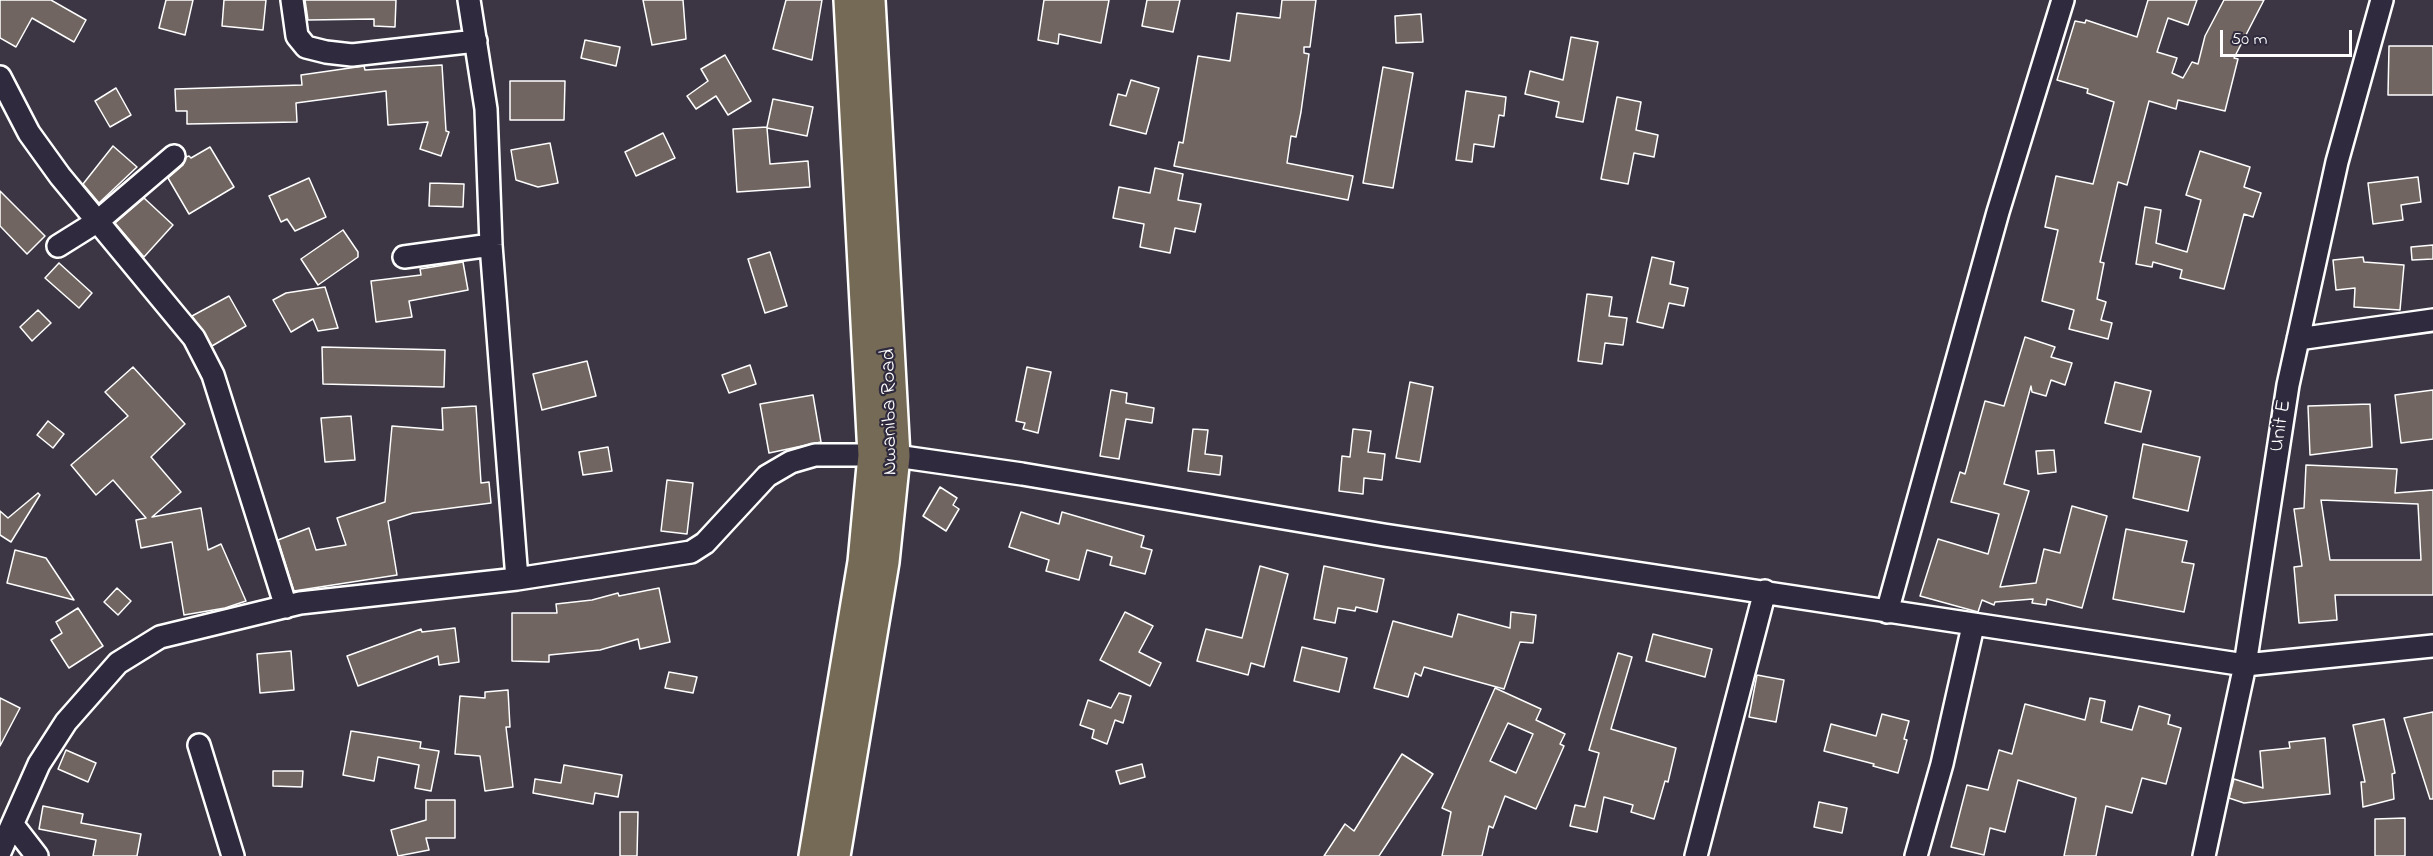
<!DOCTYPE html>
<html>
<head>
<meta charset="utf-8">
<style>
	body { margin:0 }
	#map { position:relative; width:2433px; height:856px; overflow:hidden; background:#3c3644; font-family:"Indie Flower",sans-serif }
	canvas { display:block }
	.scale { position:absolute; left:2220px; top:30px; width:132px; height:27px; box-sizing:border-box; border:3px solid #fff; border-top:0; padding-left:8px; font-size:18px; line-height:21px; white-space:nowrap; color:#fff; -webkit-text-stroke:4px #2f2a3d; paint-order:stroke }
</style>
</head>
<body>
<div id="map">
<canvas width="2433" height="856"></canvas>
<div class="scale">50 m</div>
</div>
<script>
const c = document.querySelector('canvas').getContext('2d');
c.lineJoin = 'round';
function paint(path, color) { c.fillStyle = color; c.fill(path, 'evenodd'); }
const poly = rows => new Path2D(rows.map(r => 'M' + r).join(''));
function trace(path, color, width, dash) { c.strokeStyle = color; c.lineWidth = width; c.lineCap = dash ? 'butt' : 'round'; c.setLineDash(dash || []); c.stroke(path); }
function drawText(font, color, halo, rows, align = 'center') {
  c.font = font + ' "Indie Flower",sans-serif'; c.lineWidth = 4.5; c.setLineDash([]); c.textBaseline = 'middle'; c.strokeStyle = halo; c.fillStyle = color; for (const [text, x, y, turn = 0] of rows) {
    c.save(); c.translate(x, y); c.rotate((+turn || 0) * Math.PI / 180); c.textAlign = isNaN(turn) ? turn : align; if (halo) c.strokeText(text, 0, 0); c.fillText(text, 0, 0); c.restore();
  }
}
const building = poly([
	[0,0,51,0,86,20,74,42,32,18,16,47,0,38,0,0],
	[166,0,193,0,185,35,159,28,166,0],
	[224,0,266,0,263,30,222,26,224,0],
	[305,0,396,0,395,27,374,26,374,19,308,20,305,0],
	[643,0,683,0,686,39,652,45,643,0],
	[786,0,822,0,812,60,773,49,786,0],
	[1044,0,1109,0,1101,43,1059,34,1058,44,1038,40,1044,0],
	[1147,0,1180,0,1173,32,1142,26,1147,0],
	[1282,0,1316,0,1310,47,1304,47,1304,53,1309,54,1301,112,1296,137,1291,136,1287,163,1353,176,1348,200,1174,166,1179,142,1183,143,1198,56,1230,61,1237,13,1280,18,1282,0],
	[2148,0,2197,0,2188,25,2168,18,2157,52,2177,58,2172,73,2183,78,2192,62,2198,64,2205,36,2224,0,2264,0,2234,58,2238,59,2225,111,2178,100,2176,109,2149,101,2127,185,2118,182,2100,262,2104,263,2097,299,2106,302,2101,320,2112,323,2108,339,2069,329,2074,310,2042,301,2058,230,2045,227,2056,176,2093,184,2114,102,2087,93,2088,89,2057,80,2075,21,2085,23,2086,20,2137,37,2148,0],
	[1421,14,1423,42,1396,43,1395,16,1421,14],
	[1571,37,1598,42,1583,122,1556,117,1559,102,1525,94,1530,71,1563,80,1571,37],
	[585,40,620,47,616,66,581,58,585,40],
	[2389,46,2433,46,2433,95,2388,95,2389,46],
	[725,55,751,101,728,115,716,96,696,109,687,96,708,81,701,69,725,55],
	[442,65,446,131,449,132,441,156,420,149,428,122,388,125,386,91,296,103,297,122,187,124,187,111,176,111,175,89,302,85,301,75,364,66,365,70,442,65],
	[1383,67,1413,73,1393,188,1363,183,1383,67],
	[1131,80,1159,88,1146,134,1110,125,1118,94,1126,96,1131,80],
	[510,81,565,81,564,120,510,120,510,81],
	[116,88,131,115,110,127,95,101,116,88],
	[1466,91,1506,97,1504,116,1499,115,1494,147,1474,144,1472,162,1456,160,1466,91],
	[1617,97,1641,102,1636,130,1658,135,1654,157,1634,153,1628,184,1601,179,1617,97],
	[773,99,813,107,807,136,767,128,770,164,808,161,810,187,737,192,733,129,767,127,773,99],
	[663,133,675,158,636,176,625,152,663,133],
	[550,143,558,183,538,187,516,180,511,150,550,143],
	[113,146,137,167,99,203,83,184,113,146],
	[210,147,234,187,189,214,168,178,183,165,186,157,189,156,191,158,210,147],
	[2200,151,2250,167,2244,187,2261,193,2253,217,2244,214,2224,289,2180,278,2182,270,2153,262,2152,267,2136,264,2145,207,2161,210,2156,243,2187,252,2201,200,2186,195,2200,151],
	[1155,168,1183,174,1178,200,1201,204,1195,232,1175,228,1170,253,1140,247,1144,224,1113,218,1119,187,1150,193,1155,168],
	[2418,177,2421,202,2401,205,2403,220,2373,224,2368,183,2418,177],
	[309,178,326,217,295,231,287,219,281,222,269,196,309,178],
	[430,183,464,184,463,207,429,206,430,183],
	[0,191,45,236,27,254,0,226,0,191],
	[144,198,173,225,144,257,115,223,144,198],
	[343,230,358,252,358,257,318,285,301,259,343,230],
	[2433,245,2433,259,2412,260,2411,247,2433,245],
	[770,252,787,306,765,313,748,259,770,252],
	[1652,257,1674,262,1670,284,1688,288,1684,306,1669,303,1663,328,1637,322,1652,257],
	[2363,257,2364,262,2404,265,2400,310,2354,307,2355,288,2336,290,2333,260,2363,257],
	[463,262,468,290,409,301,412,317,376,322,371,281,421,275,420,269,463,262],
	[59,263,92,293,79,308,45,278,59,263],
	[325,287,338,328,318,331,313,319,291,332,273,300,286,293,325,287],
	[1587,294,1612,297,1609,316,1627,318,1623,345,1605,343,1602,364,1578,361,1587,294],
	[229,296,246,326,212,346,192,316,229,296],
	[38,310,51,323,32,341,20,327,38,310],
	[2025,337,2055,347,2051,357,2072,363,2065,385,2051,380,2046,396,2032,392,2031,386,2004,484,2029,491,2000,587,2036,583,2044,549,2060,553,2072,506,2107,516,2082,608,2047,599,2046,605,2032,603,2033,599,1995,602,1994,605,1982,600,1978,612,1920,596,1938,539,1988,554,1999,514,1951,502,1960,472,1965,474,1985,401,2004,406,2025,337],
	[322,347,445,350,444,387,323,384,322,347],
	[587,361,596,396,542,410,533,374,587,361],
	[750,365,756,384,729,393,722,375,750,365],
	[133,367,185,424,151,457,181,492,152,517,201,508,208,550,221,544,246,601,225,608,184,615,172,542,141,548,136,520,146,518,113,480,96,495,71,465,128,416,105,392,133,367],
	[1027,367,1051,372,1038,433,1023,429,1025,423,1016,421,1027,367],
	[1410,382,1433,387,1420,462,1396,458,1410,382],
	[2115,382,2151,391,2141,432,2105,423,2115,382],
	[1111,390,1127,393,1126,403,1154,408,1152,423,1126,419,1119,459,1100,456,1111,390],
	[2433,390,2433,439,2401,443,2395,395,2433,390],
	[813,395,821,442,769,453,760,404,813,395],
	[2370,404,2372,447,2310,455,2308,406,2370,404],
	[476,406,481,483,489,482,491,503,413,513,388,521,397,575,294,591,278,540,309,528,316,550,346,545,337,518,385,502,392,426,443,430,442,408,476,406],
	[351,416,355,460,325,462,321,418,351,416],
	[48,421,64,434,53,448,37,435,48,421],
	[1193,429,1208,430,1205,454,1222,456,1220,475,1188,471,1193,429],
	[1353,429,1371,431,1368,452,1385,454,1382,480,1364,478,1363,494,1339,491,1342,456,1350,457,1353,429],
	[2143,444,2200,457,2188,511,2133,498,2143,444],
	[608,447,612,471,583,475,579,452,608,447],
	[2054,450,2056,472,2038,474,2036,451,2054,450],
	[2306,465,2397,469,2395,493,2433,490,2433,595,2335,595,2337,620,2299,623,2294,567,2302,566,2294,509,2304,508,2306,465],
	[2321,500,2418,504,2421,560,2330,560,2321,500],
	[667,480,693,483,687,534,661,531,667,480],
	[940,487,957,498,953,505,959,509,946,531,923,516,940,487],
	[38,493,40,495,11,542,0,535,0,511,8,518,38,493],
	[1021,512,1059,524,1062,512,1144,536,1141,547,1152,550,1145,574,1110,565,1112,557,1087,550,1079,580,1046,571,1049,560,1009,547,1021,512],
	[2126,529,2187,541,2182,562,2194,564,2184,612,2113,599,2126,529],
	[15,550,46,558,74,600,7,583,15,550],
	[1260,566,1288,574,1264,667,1251,663,1248,675,1197,661,1206,629,1242,638,1260,566],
	[1324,566,1384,579,1377,612,1356,607,1355,611,1338,608,1335,623,1314,619,1324,566],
	[117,588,131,601,118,615,104,602,117,588],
	[659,588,670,642,640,649,638,639,600,650,549,655,549,662,512,661,512,613,557,613,556,604,592,600,618,593,619,596,659,588],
	[78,608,103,646,69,668,51,640,62,633,56,622,78,608],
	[1125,612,1153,626,1139,652,1161,663,1150,686,1100,660,1125,612],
	[1511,612,1536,615,1533,643,1520,642,1504,689,1424,667,1421,676,1415,673,1408,697,1374,688,1393,621,1452,637,1458,614,1510,628,1511,612],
	[455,628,459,662,439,665,438,656,358,686,347,656,421,629,422,632,455,628],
	[1653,634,1712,649,1705,677,1646,661,1653,634],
	[1302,647,1347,658,1339,692,1294,681,1302,647],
	[291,651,294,690,260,693,257,654,291,651],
	[1618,653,1632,657,1611,729,1676,748,1668,782,1665,781,1654,819,1631,812,1633,805,1604,797,1597,832,1570,826,1575,805,1585,807,1599,753,1589,750,1618,653],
	[669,672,697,677,693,693,665,688,669,672],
	[1757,675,1784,680,1776,722,1749,717,1757,675],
	[1495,688,1541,709,1536,720,1565,734,1560,744,1564,746,1536,809,1505,796,1493,828,1489,826,1482,856,1442,856,1451,812,1442,808,1495,688],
	[1508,723,1533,734,1516,773,1490,761,1508,723],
	[508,690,510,727,506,727,513,787,485,791,480,756,455,754,460,696,485,698,485,692,508,690],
	[1119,693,1131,696,1123,723,1115,720,1107,744,1092,738,1094,730,1080,725,1088,700,1111,708,1119,693],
	[0,698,20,708,0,746,0,698],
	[2090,698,2105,701,2101,722,2132,730,2139,706,2170,715,2168,724,2181,728,2166,784,2142,778,2132,813,2106,806,2096,856,2064,856,2076,798,2018,780,2005,832,1990,828,1984,855,1951,847,1967,785,1988,790,1999,750,2012,754,2025,704,2085,720,2090,698],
	[2433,712,2433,799,2430,799,2404,718,2433,712],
	[1882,714,1909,721,1904,739,1907,740,1898,773,1873,766,1874,764,1824,751,1831,724,1876,736,1882,714],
	[2384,719,2395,773,2392,774,2394,799,2363,807,2361,782,2365,782,2353,725,2384,719],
	[351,731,421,742,420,748,439,751,431,791,415,788,419,765,378,757,374,781,343,775,351,731],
	[2325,738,2330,794,2244,803,2229,798,2234,779,2263,788,2260,751,2290,748,2289,742,2325,738],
	[66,750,96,763,88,782,58,769,66,750],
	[1402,754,1433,774,1379,856,1324,856,1345,824,1354,831,1402,754],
	[1142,764,1145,777,1120,784,1116,771,1142,764],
	[564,765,622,775,618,797,595,793,593,804,533,793,535,779,561,783,564,765],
	[273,771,303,771,302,787,273,786,273,771],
	[426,800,455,800,455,838,426,838,429,850,398,856,391,830,426,820,426,800],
	[1819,802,1847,808,1842,833,1814,827,1819,802],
	[43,806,83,814,81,823,141,834,137,856,93,856,96,840,39,829,43,806],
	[620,812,638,812,637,856,620,856,620,812],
	[2405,818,2405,856,2375,856,2375,819,2405,818]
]);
const minor = poly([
	[292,0,297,36,306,47,326,52,352,55,476,41],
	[469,0,486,109,491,245,517,579],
	[0,77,29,133,60,176,194,338,213,375,286,607],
	[58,246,98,221,174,156],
	[404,257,491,245],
	[2298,339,2433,320],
	[896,456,1022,474,1384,535,2245,665,2433,646],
	[1887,612,1998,212,2063,0],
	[199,745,233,856],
	[13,825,37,856],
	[0,852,39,764,66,722,118,663,160,637,300,603,517,579,691,552,705,543,767,476,791,462,815,455,872,455],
	[1696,856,1765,591],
	[1916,856,1942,764,1973,626],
	[2204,856,2245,665,2288,385,2337,162,2382,0]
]);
const major = poly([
	[813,856,862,562,872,455,848,0],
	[836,856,885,562,896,456,871,0]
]);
const streetNames = [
	["Nwaniba Road",891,412,-91],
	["Unit E",2282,426,-81]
];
paint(building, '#706560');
trace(building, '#fff', 1.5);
trace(minor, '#fff', 26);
trace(major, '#fff', 32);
trace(minor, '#2f2a3d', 21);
trace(major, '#756a55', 27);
drawText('21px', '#fff', '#2f2a3d', streetNames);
</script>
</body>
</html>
